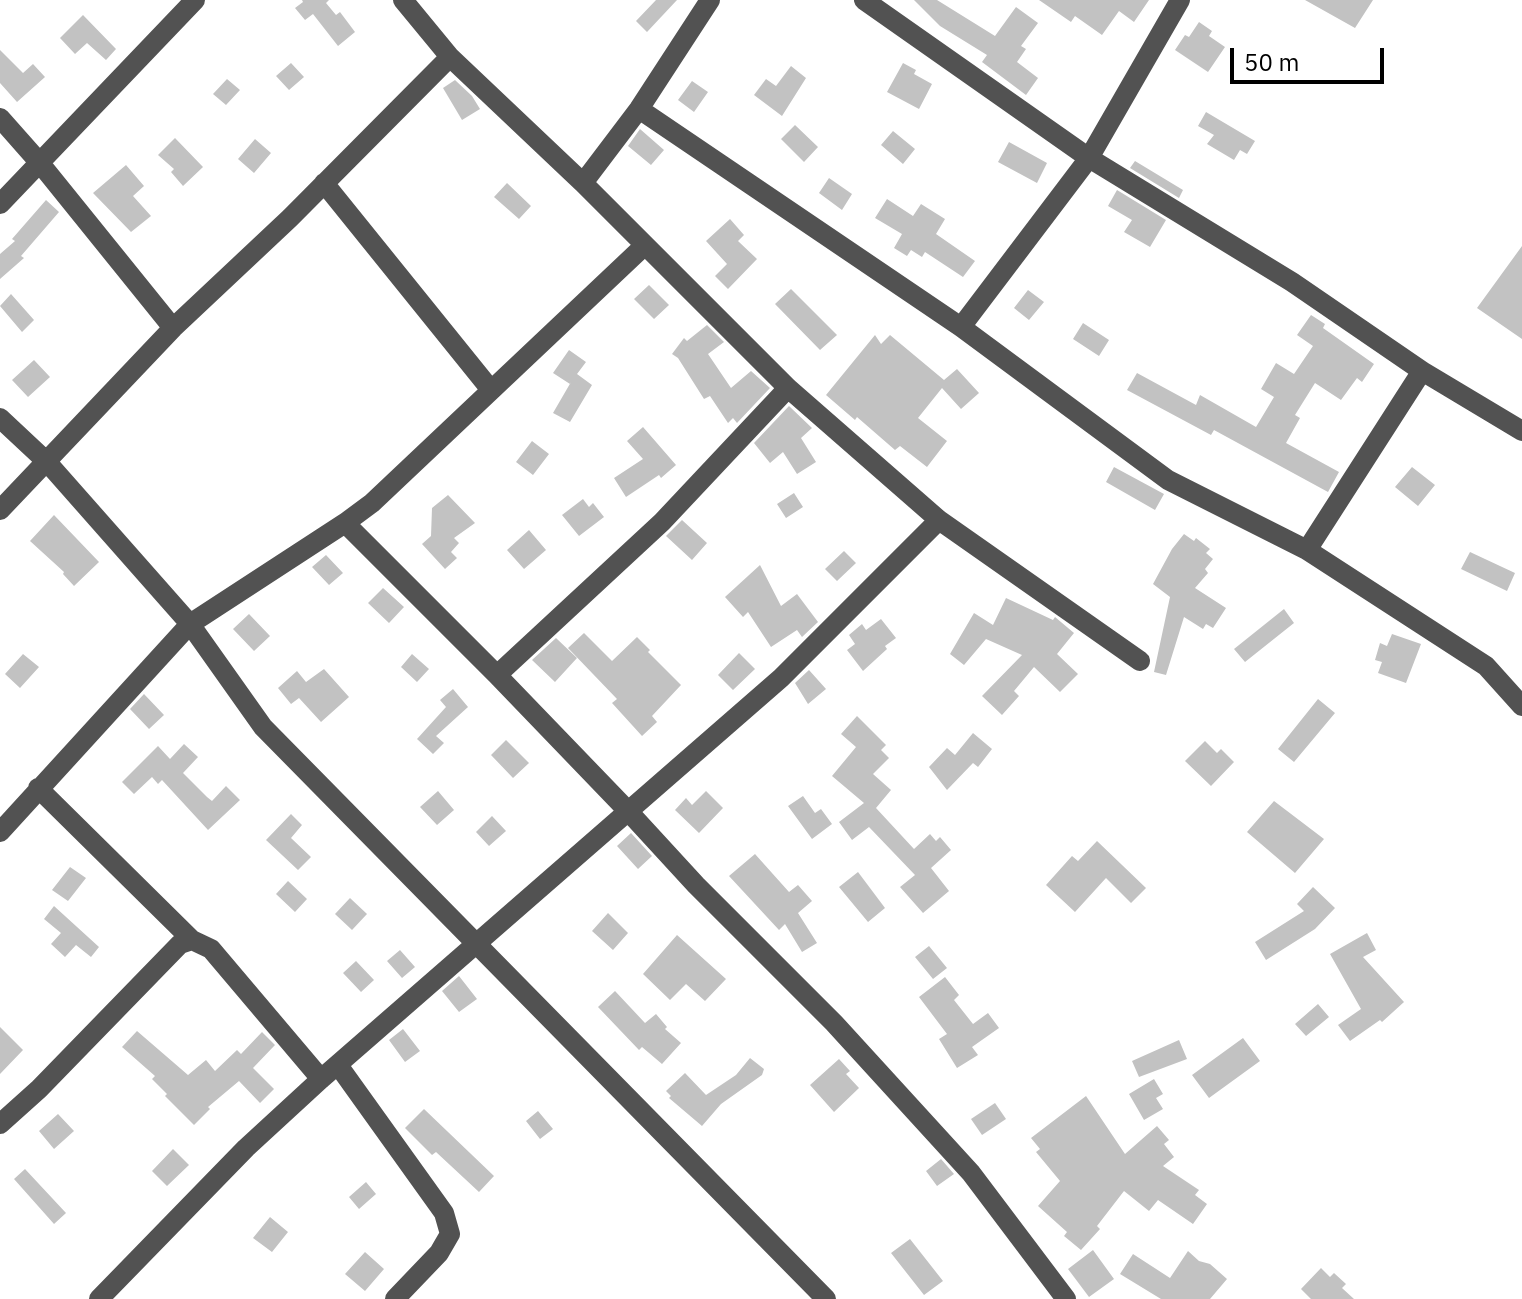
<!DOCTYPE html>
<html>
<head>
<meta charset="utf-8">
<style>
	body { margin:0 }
	#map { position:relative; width:1522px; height:1299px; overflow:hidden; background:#fff; font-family:"IBM Plex Sans",sans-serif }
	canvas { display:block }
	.scale { position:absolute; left:1230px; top:48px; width:154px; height:36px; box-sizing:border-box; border:4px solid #000; border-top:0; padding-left:10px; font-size:24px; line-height:28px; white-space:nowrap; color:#000; -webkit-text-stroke:6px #fff; paint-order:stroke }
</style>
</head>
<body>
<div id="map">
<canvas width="1522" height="1299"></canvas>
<div class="scale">50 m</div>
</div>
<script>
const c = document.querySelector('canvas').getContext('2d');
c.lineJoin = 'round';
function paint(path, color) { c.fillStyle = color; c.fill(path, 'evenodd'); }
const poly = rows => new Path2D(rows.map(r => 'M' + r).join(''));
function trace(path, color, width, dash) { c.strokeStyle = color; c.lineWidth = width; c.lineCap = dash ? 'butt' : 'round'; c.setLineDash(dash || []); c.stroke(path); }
const building = poly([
	[302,0,329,0,326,3,336,15,340,12,355,32,338,46,313,14,305,20,295,8,303,2],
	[656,0,677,0,647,32,636,21],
	[914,0,937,0,995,36,1016,7,1038,23,1021,46,1026,49,1017,62,1038,78,1026,95,982,62,987,55,940,26],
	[1039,0,1149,0,1134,22,1119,11,1102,35,1075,16,1071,22],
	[1305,0,1373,0,1355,28],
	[83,15,116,49,106,60,87,43,75,54,60,38],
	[1199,22,1212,31,1209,36,1225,47,1208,72,1175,50,1185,35,1189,37],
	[0,50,23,73,33,64,45,77,17,102,0,83],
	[291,63,304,77,289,90,276,76],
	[903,63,916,70,914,74,932,84,919,109,887,92],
	[791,66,806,78,782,116,754,95,766,79,776,86],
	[227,79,240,90,226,105,213,94],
	[455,80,472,96,480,109,462,120,443,88],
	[692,81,708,92,694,112,678,100],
	[1206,112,1255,141,1247,154,1240,150,1234,160,1207,144,1214,135,1198,126],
	[795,125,818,147,804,162,781,139],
	[640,129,664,150,651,165,628,146],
	[893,131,915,149,903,164,881,145],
	[175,138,203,167,183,186,171,172,174,169,158,155],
	[255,139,271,153,254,173,238,159],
	[1009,142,1047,163,1037,183,998,162],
	[1135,161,1183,190,1179,198,1130,168],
	[126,165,144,186,133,196,151,216,131,232,93,193],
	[829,178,852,194,842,210,819,193],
	[507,183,531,206,519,219,494,197],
	[1117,190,1166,220,1150,247,1124,232,1132,220,1108,206],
	[887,199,913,216,921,204,945,219,936,234,975,261,963,277,925,252,922,257,911,250,907,256,894,248,902,234,875,218],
	[46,200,59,212,21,256,24,258,0,279,0,254,15,241,12,239],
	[730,219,744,235,738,241,757,259,728,289,715,276,727,264,706,241],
	[1522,246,1522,339,1477,308],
	[649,285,669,305,654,319,634,299],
	[791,289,837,335,820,350,775,304],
	[1028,290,1044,302,1029,320,1014,308],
	[11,294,34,320,22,332,0,306],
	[1311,315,1325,324,1323,328,1374,364,1362,382,1357,378,1341,400,1315,383,1295,415,1300,418,1286,443,1339,472,1328,492,1214,430,1211,435,1127,390,1137,373,1196,405,1200,395,1256,427,1274,397,1261,389,1276,363,1294,374,1313,346,1297,335],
	[1083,323,1109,340,1099,356,1073,339],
	[707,325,724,342,708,354,731,388,751,371,770,388,737,423,733,418,728,423,710,396,704,399,678,358,672,354,684,338,687,341],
	[875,335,881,344,890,335,944,380,957,369,979,393,961,409,942,388,918,418,947,441,927,467,900,446,895,450,857,417,855,420,826,395],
	[569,350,586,362,577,374,592,385,570,422,553,413,571,382,570,384,553,373],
	[34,360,50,377,28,397,12,380],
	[789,406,812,428,801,438,816,462,797,474,783,452,770,463,754,443],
	[643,427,676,465,661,478,659,475,626,497,614,478,643,459,627,441],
	[532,441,549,454,533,475,516,462],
	[1114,467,1164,494,1155,510,1106,482],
	[1412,467,1435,485,1418,506,1395,487],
	[794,493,803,507,786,518,777,504],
	[448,495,475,523,454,538,459,543,451,552,457,558,445,569,422,544,431,536,432,508],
	[583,499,589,507,593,503,604,517,579,536,562,515],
	[54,515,99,562,74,586,63,574,64,572,30,541],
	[682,520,707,543,692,560,666,536],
	[529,530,546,550,524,569,507,550],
	[1184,534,1194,541,1196,538,1210,549,1206,553,1213,559,1205,569,1208,573,1195,588,1226,608,1213,628,1206,624,1203,629,1184,617,1166,675,1154,672,1170,597,1153,584,1172,549],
	[844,551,856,563,837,581,825,569],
	[1470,552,1515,573,1507,591,1461,569],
	[326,555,343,573,329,585,312,567],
	[760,565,781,606,797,594,818,622,802,637,797,630,771,647,748,612,743,617,725,597],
	[383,588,404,607,389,623,368,603],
	[1006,598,1053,620,1055,617,1074,633,1057,654,1078,674,1060,692,1034,667,1014,691,1019,696,1002,715,982,696,1022,655,986,639,964,665,950,654,974,613,993,625],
	[1284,609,1294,623,1245,662,1234,649],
	[249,614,270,636,254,651,233,629],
	[881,619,896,638,885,646,887,649,863,671,847,650,855,644,849,635,862,624,866,630],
	[584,633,612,661,637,637,650,650,648,652,681,685,652,716,657,722,642,736,612,703,617,699,568,648],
	[1392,634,1421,644,1406,683,1378,673,1382,662,1375,660,1380,643,1387,646],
	[556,638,577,658,555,682,532,660],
	[739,653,755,669,733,690,718,675],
	[23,654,39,667,20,688,5,674],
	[412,654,429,669,417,682,401,667],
	[324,669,349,697,321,722,299,698,291,704,278,688,297,671,306,682],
	[809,670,826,689,808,704,795,683],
	[453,689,468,707,436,736,444,743,433,754,417,739,446,707,440,700],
	[144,694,164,715,149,729,130,709],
	[1318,699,1335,713,1294,762,1278,749],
	[857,716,886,745,881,750,889,758,873,774,891,790,876,808,914,849,930,834,936,841,940,837,951,850,931,868,949,891,923,913,900,887,915,875,869,827,852,840,839,822,864,803,832,776,856,747,841,734],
	[973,733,992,749,978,767,973,763,947,790,929,767,947,748,955,755],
	[506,740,529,763,513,778,491,755],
	[1205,741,1217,753,1221,749,1234,762,1211,786,1185,761],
	[184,744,198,757,183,773,207,797,212,801,226,786,240,800,208,830,162,780,158,784,152,777,134,794,122,782,158,746,170,759],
	[438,791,454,810,437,825,420,807],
	[706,791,723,808,699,833,675,810,686,798,692,805],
	[803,796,815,813,821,809,832,824,812,839,788,806],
	[1274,801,1324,839,1295,873,1247,832],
	[291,814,302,825,291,838,311,857,298,870,266,840],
	[492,816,506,831,489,846,476,832],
	[631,833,652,856,638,869,617,846],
	[1097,841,1146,888,1131,903,1106,878,1075,912,1046,885,1072,856,1078,861],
	[755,854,789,892,798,885,812,901,798,913,817,943,802,952,785,924,779,930,729,876],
	[70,867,86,878,68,901,52,890],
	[858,872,885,908,868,922,839,887],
	[288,881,307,899,295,912,276,894],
	[1313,887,1335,908,1315,929,1266,960,1255,942,1304,911,1297,904],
	[350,898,367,914,352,930,335,914],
	[54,906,99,947,91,957,76,945,65,957,51,944,61,933,44,919],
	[608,913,628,933,613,950,592,931],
	[1367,933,1376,950,1363,957,1404,1002,1382,1022,1380,1020,1350,1041,1338,1025,1361,1009,1330,954],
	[677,935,726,979,705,1001,686,984,670,1000,643,974],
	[929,946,947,968,933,979,915,957],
	[400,950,415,967,402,978,387,961],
	[356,961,374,980,361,992,343,973],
	[459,976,477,999,459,1012,442,991],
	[945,977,959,995,954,1000,973,1024,988,1013,999,1028,972,1047,978,1055,957,1068,939,1039,947,1034,919,997],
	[615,991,645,1023,656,1014,667,1027,665,1029,681,1043,662,1064,642,1047,639,1050,598,1007],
	[1318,1004,1329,1017,1306,1036,1295,1024],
	[0,1027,23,1050,0,1074],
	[403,1029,420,1051,405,1062,389,1040],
	[137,1031,188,1075,206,1060,215,1071,237,1050,241,1054,262,1032,275,1045,253,1068,274,1089,260,1103,239,1081,208,1107,210,1109,194,1125,165,1096,167,1094,152,1079,155,1076,122,1047],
	[1243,1038,1260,1061,1209,1098,1192,1075],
	[1179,1040,1187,1059,1139,1077,1132,1061],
	[750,1058,764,1069,762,1075,721,1104,702,1126,669,1098,671,1096,666,1091,685,1073,706,1095,736,1075],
	[839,1059,850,1071,846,1074,859,1088,834,1112,810,1085],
	[1154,1079,1163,1094,1156,1098,1163,1109,1144,1120,1129,1094],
	[1086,1096,1125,1154,1157,1126,1169,1140,1164,1144,1174,1157,1163,1166,1199,1190,1195,1195,1207,1204,1193,1224,1158,1200,1149,1211,1124,1191,1097,1226,1100,1229,1081,1250,1064,1236,1067,1232,1038,1206,1060,1181,1036,1152,1040,1149,1031,1138],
	[995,1103,1006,1119,982,1135,971,1119],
	[424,1109,494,1176,479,1192,436,1152,432,1155,405,1128],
	[538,1111,553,1129,540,1139,526,1121],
	[58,1114,74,1131,54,1149,39,1131],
	[173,1149,189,1165,167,1186,152,1171],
	[941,1159,954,1174,937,1186,926,1171],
	[25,1169,66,1213,54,1224,14,1179],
	[366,1182,376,1194,359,1209,349,1197],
	[270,1217,288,1232,272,1252,253,1238],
	[910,1239,943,1281,924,1295,891,1253],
	[1093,1250,1114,1279,1089,1297,1068,1269],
	[1188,1251,1199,1261,1210,1264,1227,1279,1210,1299,1161,1299,1120,1274,1133,1254,1170,1278],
	[365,1252,384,1269,365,1291,345,1274],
	[1321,1268,1330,1277,1334,1273,1346,1284,1342,1288,1354,1299,1311,1299,1301,1289]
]);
const minor = poly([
	[403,0,450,57,583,183,788,388,939,520,1140,661],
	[864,0,1089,158,1292,282,1422,371,1522,431],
	[639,109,961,327,1168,480,1307,550,1486,666,1522,706],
	[0,118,39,162,173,328],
	[324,183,491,390],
	[583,183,639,109,710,0],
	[0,204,195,0],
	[961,327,1089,158,1180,0],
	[0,418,47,462,190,624,263,727,826,1299],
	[0,510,173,328,290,218,450,57],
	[345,523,497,675,628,811,696,885,834,1023,971,1173,1066,1299],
	[1307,550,1422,371],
	[497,675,662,522,788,388],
	[38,788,192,940],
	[0,832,190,624,345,523,372,503,644,246],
	[338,1065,444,1213,450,1234,439,1253,395,1299],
	[0,1124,39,1089,180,944,192,940,211,949,321,1079],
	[99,1299,246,1148,321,1079,781,678,939,520]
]);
paint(building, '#c2c2c2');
trace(minor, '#525252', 20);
</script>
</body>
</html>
